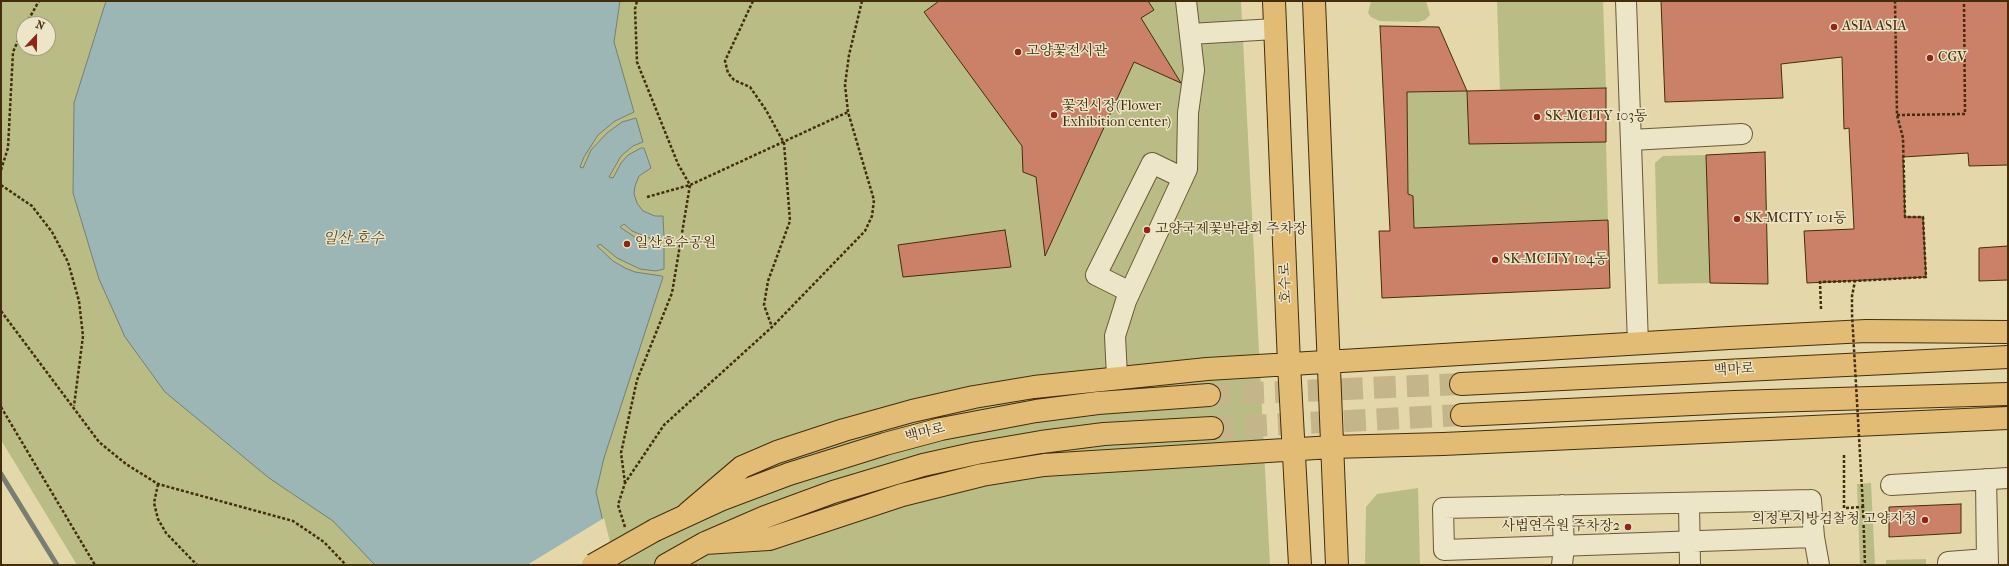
<!DOCTYPE html>
<html>
<head>
<meta charset="utf-8">
<style>
	body { margin:0 }
	#map { position:relative; width:2009px; height:566px; overflow:hidden; background:#e4d7aa; font-family:"IM FELL French Canon",serif }
	canvas { display:block }
	.frame { position:absolute; inset:0; border:2px solid #432d0d; pointer-events:none }
	.north { position:absolute; left:16px; top:16px; width:40px; height:40px; box-sizing:border-box; background:#ede5c8; border:1px solid #a99b7d; border-radius:50%; rotate:22deg; font-size:11px; font-weight:700; line-height:16px; text-align:center; color:#432d0d }
	.north::after { content:''; display:block; margin:auto; width:14px; height:18px; background:#8f2418; clip-path:polygon(50% 0,100% 100%,50% 72%,0 100%) }
</style>
</head>
<body>
<div id="map">
<canvas width="2009" height="566"></canvas>
<div class="frame"></div>
<div class="north">N</div>
</div>
<script>
const c = document.querySelector('canvas').getContext('2d');
c.lineJoin = 'round';
function paint(path, color) { c.fillStyle = color; c.fill(path, 'evenodd'); }
const poly = rows => new Path2D(rows.map(r => 'M' + r).join(''));
function trace(path, color, width, dash) { c.strokeStyle = color; c.lineWidth = width; c.lineCap = dash ? 'butt' : 'round'; c.setLineDash(dash || []); c.stroke(path); }
function drawText(font, color, halo, rows, align = 'center') {
  c.font = font + ' "IM FELL French Canon","Noto Serif KR",serif'; c.lineWidth = 3; c.setLineDash([]); c.textBaseline = 'middle'; c.strokeStyle = halo; c.fillStyle = color; for (const [text, x, y, turn = 0] of rows) {
    c.save(); c.translate(x, y); c.rotate((+turn || 0) * Math.PI / 180); c.textAlign = isNaN(turn) ? turn : align; if (halo) c.strokeText(text, 0, 0); c.fillText(text, 0, 0); c.restore();
  }
}
const green = poly([
	[1,1,1241,1,1270,565,77,565,1,440],
	[24,24,48,24,48,48,24,48],
	[1371,1,1426,1,1430,15,1425,20,1418,22,1379,21,1371,17,1368,13],
	[1497,1,1603,1,1606,88,1500,91],
	[1467,91,1469,144,1606,142,1608,220,1414,228,1413,196,1408,194,1407,92],
	[1706,155,1710,283,1658,284,1655,163,1663,156],
	[1871,483,1875,565,1860,565,1857,484],
	[1418,488,1420,565,1365,565,1366,507,1377,494],
	[1926,559,1926,565,1886,565,1886,560]
]);
const water = poly([
	[106,1,620,1,614,42,634,112,615,121,598,135,584,157,580,167,583,168,591,150,607,133,622,122,636,118,643,142,633,146,621,156,609,177,613,178,621,163,628,155,641,148,644,148,651,168,639,176,635,186,634,194,637,203,643,211,655,216,663,216,664,238,656,240,649,238,632,231,624,224,620,227,639,240,664,246,664,269,656,271,640,269,617,258,600,244,597,246,613,261,625,268,635,272,662,276,663,277,604,458,596,492,608,543,618,565,375,565,333,521,269,478,165,392,125,337,99,279,73,193,74,103,106,1]
]);
const pier = poly([
	[604,518,610,542,620,565,527,565]
]);
const stream = poly([
	[1,474,57,565]
]);
const building = poly([
	[939,1,1148,1,1154,10,1141,18,1181,83,1134,62,1045,256,1036,177,1023,172,1022,146,924,12,939,1],
	[1661,1,2008,1,2008,165,1969,166,1968,153,1903,157,1905,217,1923,217,1926,277,1807,283,1804,231,1854,229,1849,128,1844,129,1842,57,1781,64,1783,98,1665,102,1661,1],
	[1380,26,1439,27,1467,91,1407,92,1408,194,1413,196,1414,228,1608,220,1610,288,1382,298,1379,231,1390,231,1380,26],
	[1606,88,1606,142,1469,144,1467,91,1606,88],
	[1765,152,1768,284,1710,283,1706,155,1765,152],
	[1005,230,1011,267,903,277,898,245,1005,230],
	[2008,246,2008,280,1979,281,1979,248,2008,246],
	[1961,504,1961,533,1889,537,1889,507,1961,504]
]);
const majorTunnel = poly([
	[1209,395,1461,384],
	[1212,428,1462,415]
]);
const path = poly([
	[753,1,725,61,728,73,734,80,750,87,766,110,784,143,790,221,768,281,764,305,772,327],
	[26,24,39,1],
	[1897,115,1965,114,1964,1],
	[1,170,8,148,13,52,24,27],
	[1,185,32,206,52,232,68,262,79,301,83,336,74,406],
	[647,197,690,185,848,112],
	[1821,309,1820,282,1855,281],
	[1,311,99,442,126,464,158,484,293,521,324,542,346,565],
	[1,407,95,565],
	[1844,455,1844,508,1863,507,1865,565],
	[625,483,621,453,637,380,672,293,690,185,678,164,637,62,635,9,637,1],
	[158,484,154,503,158,519,166,533,197,565],
	[625,527,618,505,625,483,664,425,772,327,865,231,872,216,874,200,848,112,845,85,849,55,862,1]
]);
const minor = poly([
	[1626,1,1638,344],
	[1190,34,1275,29],
	[1631,140,1742,134],
	[1130,292,1096,275,1152,163,1183,178],
	[1117,377,1115,336,1126,301,1187,169,1188,113,1194,70,1186,1],
	[1891,485,2008,478],
	[1811,500,1814,537,1444,550,1443,508,1811,500],
	[1689,503,1690,565],
	[1814,537,1819,565],
	[1562,565,1564,546,1562,505],
	[1948,565,1948,562,1987,559],
	[1987,565,1986,479,1988,565]
]);
const major = poly([
	[1274,1,1289,364,1300,565],
	[1314,1,1337,565],
	[1461,384,2008,357],
	[1462,415,1734,402,2008,394],
	[688,513,742,467,777,452,844,430,912,411,974,397,1034,387,1207,369,1729,338,1866,331,2008,332],
	[655,530,720,500,789,474,885,444,941,429,1036,411,1098,403,1209,395],
	[705,543,769,539,902,495,982,475,1044,465,1332,447,1443,444,2008,418],
	[666,565,705,543,765,517,833,492,923,465,977,453,1041,442,1104,434,1212,428]
]);
const pathBridge = poly([
	[1863,507,1852,314,1852,296,1855,281,1926,277,1923,217,1905,217,1903,138,1897,115,1895,1]
]);
const majorBridge = poly([
	[593,565,655,530]
]);
const markers = [
	[1834,27,4,"#8f2418"],
	[1018,52,4,"#8f2418"],
	[1930,58,4,"#8f2418"],
	[1054,115,4,"#8f2418"],
	[1537,117,4,"#8f2418"],
	[1737,219,4,"#8f2418"],
	[1147,230,4,"#8f2418"],
	[627,244,4,"#8f2418"],
	[1495,260,4,"#8f2418"],
	[1925,520,4,"#8f2418"],
	[1628,527,4,"#8f2418"]
];
const poiNames = [
	["ASIA ASIA",1842,27],
	["고양꽃전시관",1026,52],
	["CGV",1938,58],
	["꽃전시장(Flower",1062,107],
	["Exhibition center)",1062,123],
	["SK-MCITY 103동",1545,117],
	["SK-MCITY 101동",1745,219],
	["고양국제꽃박람회 주차장",1155,230],
	["일산호수공원",635,244],
	["SK-MCITY 104동",1503,260],
	["의정부지방검찰청 고양지청",1917,520,"right"],
	["사법연수원 주차장2",1620,527,"right"]
];
const streetNames = [
	["호수로",1286,283,-92],
	["백마로",1734,370,-3],
	["백마로",925,433,-14]
];
const waterNames = [
	["일산 호수",353,239]
];
paint(green, '#b9bd85');
paint(water, '#9bb6b5');
trace(water, '#787f72', 1);
paint(pier, '#e4d7aa');
trace(stream, '#787f72', 5);
paint(building, '#cb8068');
trace(building, '#432d0d', 1);
trace(majorTunnel, '#c4b58b', 22, [22, 11]);
trace(minor, '#6b5834', 22);
trace(major, '#432d0d', 24);
trace(path, '#432d0d', 2.5, [3, 2]);
trace(minor, '#ede5c8', 20);
trace(major, '#e2bc75', 22);
trace(majorBridge, '#432d0d', 24, []);
trace(pathBridge, '#432d0d', 2.5, [3, 2]);
trace(majorBridge, '#e2bc75', 22);
for (const [x, y, r, color] of markers) { const dot = new Path2D(); dot.arc(x, y, r, 0, 2 * Math.PI); c.fillStyle = color; c.fill(dot); trace(dot, '#ede5c8', 1.5); }
drawText('14px', '#432d0d', '#ede5c8', poiNames, 'left');
drawText('14px', '#432d0d', '#ede5c8', streetNames);
drawText('italic 15px', '#55482f', '#ede5c8', waterNames);
</script>
</body>
</html>
